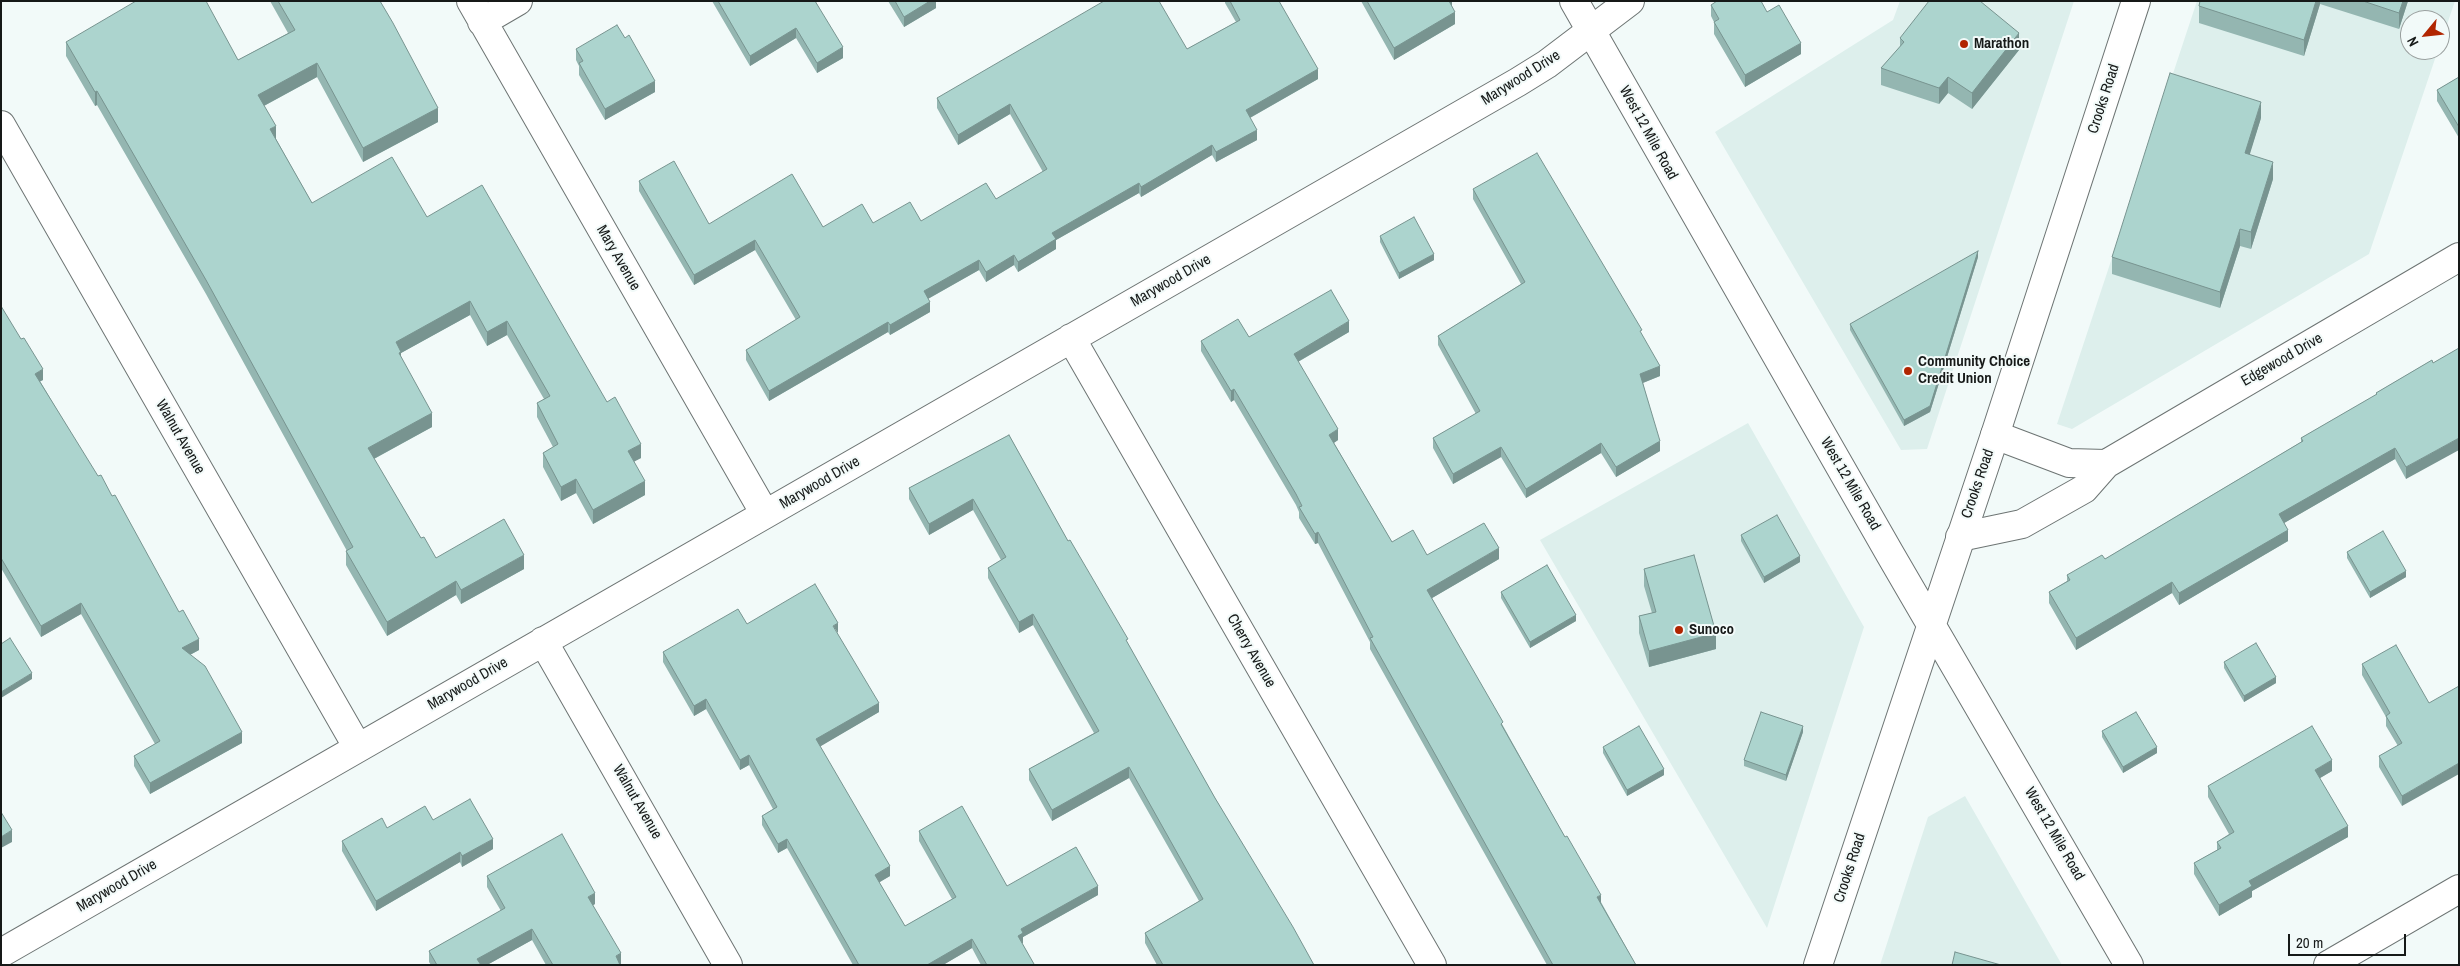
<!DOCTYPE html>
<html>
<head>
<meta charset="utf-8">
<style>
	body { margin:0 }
	#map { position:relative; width:2460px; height:966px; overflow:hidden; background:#f2faf9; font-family:"Archivo Narrow",sans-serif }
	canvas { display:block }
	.frame { position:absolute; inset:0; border:2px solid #161918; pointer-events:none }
	.north { position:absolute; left:2400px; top:10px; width:50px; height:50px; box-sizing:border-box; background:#f2faf9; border:1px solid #9aa09f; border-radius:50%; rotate:242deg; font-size:14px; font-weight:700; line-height:20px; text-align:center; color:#161918 }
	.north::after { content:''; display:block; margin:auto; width:18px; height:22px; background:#b12500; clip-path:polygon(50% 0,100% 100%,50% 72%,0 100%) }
	.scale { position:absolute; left:2288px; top:934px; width:118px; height:22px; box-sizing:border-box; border:2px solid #161918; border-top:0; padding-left:6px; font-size:15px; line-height:18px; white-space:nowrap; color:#161918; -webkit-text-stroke:4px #f2faf9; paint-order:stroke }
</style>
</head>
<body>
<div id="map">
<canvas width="2460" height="966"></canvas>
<div class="frame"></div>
<div class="north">N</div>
<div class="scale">20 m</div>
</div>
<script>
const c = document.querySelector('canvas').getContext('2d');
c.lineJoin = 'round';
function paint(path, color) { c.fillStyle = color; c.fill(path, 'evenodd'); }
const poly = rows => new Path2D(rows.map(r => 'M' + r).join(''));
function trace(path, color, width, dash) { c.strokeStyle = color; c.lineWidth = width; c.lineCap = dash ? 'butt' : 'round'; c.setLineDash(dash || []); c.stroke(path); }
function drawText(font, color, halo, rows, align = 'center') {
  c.font = font + ' "Archivo Narrow",sans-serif'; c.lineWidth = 4; c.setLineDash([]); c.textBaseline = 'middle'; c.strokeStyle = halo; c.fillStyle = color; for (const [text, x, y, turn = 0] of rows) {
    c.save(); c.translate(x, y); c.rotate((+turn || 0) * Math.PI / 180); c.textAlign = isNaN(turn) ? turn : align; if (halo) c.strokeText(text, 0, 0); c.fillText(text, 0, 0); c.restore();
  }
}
const built = poly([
	[1900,1,2074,1,1927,449,1901,450,1715,132,1893,20],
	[2197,1,2455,1,2440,45,2440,20,2410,20,2410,50,2438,50,2369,254,2072,429,2057,424],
	[1748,423,1864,627,1767,928,1540,540],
	[1965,796,2062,965,1880,965,1928,817]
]);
const minor = poly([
	[471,1,765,514],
	[482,22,518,1],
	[1,125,358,748],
	[1071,338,1432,965],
	[1995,435,2069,463,2106,464],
	[1960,537,2022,524,2084,489,2106,464,2459,257],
	[543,641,728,965],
	[1,953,1518,82,1547,64,1630,1],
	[2328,965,2459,889]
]);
const secondary = poly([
	[1574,1,1890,554,2129,965],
	[1818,965,1995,435,2136,1]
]);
const wall = poly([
	[270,1,380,1,438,122,363,162,317,77,264,106,276,139,312,203,427,217,607,402,641,458,634,461,645,495,593,524,576,493,561,501,543,467,543,453,553,447,537,417,537,403,544,399,507,335,487,346,470,315,401,353,401,357,432,427,374,459,421,538,436,558,524,569,461,604,456,595,387,636,346,565,346,551,347,551,206,294,97,105,95,106,66,56,66,42,238,60,288,33],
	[712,1,818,1,816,2,843,58,817,73,796,38,750,66],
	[888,1,936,1,936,8,904,27],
	[1225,1,1279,1,1318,79,1250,118,1257,140,1216,162,1212,155,1141,197,1139,193,1056,240,1056,249,1018,272,1014,265,986,282,979,270,928,299,930,312,890,335,888,332,769,401,746,360,746,350,796,320,755,250,694,285,639,191,639,181,709,224,823,227,873,223,921,221,996,199,1043,172,1010,114,958,145,937,108,937,98,1187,49,1236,22,1225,3],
	[1361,1,1452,1,1452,7,1455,24,1394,60],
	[2200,1,2408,1,2399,29,2320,4,2304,56,2199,23,2199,6],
	[1711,5,1767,12,1801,54,1745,87,1714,34,1714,22,1711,16],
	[1900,38,2019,50,1972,109,1948,93,1939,104,1881,85,1881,68,1900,47],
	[576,49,655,92,605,120,579,75,579,66,576,60],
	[2459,77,2459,138,2437,101,2437,90],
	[2261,118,2249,155,2273,179,2251,249,2240,246,2220,308,2112,274,2112,257],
	[1473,189,1642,335,1660,376,1643,383,1660,451,1616,477,1601,453,1526,498,1501,457,1453,484,1433,448,1433,438,1476,414,1438,345,1438,336,1521,284,1473,199],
	[1380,236,1434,260,1399,279,1380,242],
	[1978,257,1930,412,1904,426,1850,330,1850,324],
	[1,306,43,380,40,381,199,650,190,655,242,743,150,794,134,766,134,756,155,744,81,614,41,637,1,568],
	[1349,332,1298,362,1338,440,1334,443,1392,542,1427,555,1499,559,1432,598,1636,965,1547,965,1370,649,1370,642,1318,543,1315,544,1299,518,1299,512,1296,505,1234,400,1231,402,1201,351,1201,341,1249,337],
	[2432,360,2406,479,2395,459,2284,523,2288,541,2179,605,2172,593,2076,650,2049,603,2049,592,2067,581,2067,575,2105,559,2301,442,2301,438,2376,395,2376,393],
	[1009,435,1068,541,1128,644,1215,798,1314,965,1157,965,1145,943,1145,933,1199,901,1129,778,1052,821,1029,780,1029,769,1094,733,1033,625,1019,633,988,578,988,568,1001,560,973,510,929,535,909,499,909,488],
	[1741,535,1800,562,1764,583,1741,541],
	[2347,552,2406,577,2370,598,2347,558],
	[1644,569,1716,649,1649,667,1639,633,1639,616,1652,613,1644,586],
	[1501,592,1576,621,1530,648,1501,598],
	[747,624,837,633,879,712,820,746,890,876,879,882,905,926,952,899,919,841,919,831,1007,886,1098,895,1023,937,1022,943,1034,965,981,965,972,948,943,965,853,965,787,848,778,853,762,825,762,816,773,809,749,765,740,770,706,709,694,716,663,662,663,652],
	[2224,662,2276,683,2244,702,2224,668],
	[2362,664,2429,703,2402,806,2379,767,2379,756,2398,746,2386,726,2386,717,2362,675],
	[2102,731,2157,753,2123,773,2102,737],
	[1803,732,1786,781,1744,766,1744,760],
	[1603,747,1664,775,1627,796,1603,753],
	[2332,771,2320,778,2348,837,2252,891,2252,897,2219,916,2194,874,2194,863,2217,850,2217,842,2229,834,2208,797,2208,786],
	[433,820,493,849,462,867,460,862,376,911,342,851,342,841,387,828],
	[487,876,595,904,593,905,621,964,620,965,546,965,532,940,487,965,431,965,429,962,429,951,501,911,487,887]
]);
const shadedWall = poly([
	[930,1,936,1,936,8,904,27,904,17],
	[1448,1,1452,1,1452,9],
	[2316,1,2320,1,2320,4,2304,56,2304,40],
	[2403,1,2408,1,2399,29,2399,13],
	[1455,12,1455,24,1394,60,1394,48],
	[796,28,796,38,750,66,750,56],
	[2019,33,2019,50,1972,109,1972,93],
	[1801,43,1801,54,1745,87,1745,75],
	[843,47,843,58,817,73,817,63],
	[317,63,317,77,258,109,258,95],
	[1318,69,1318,79,1246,120,1246,110],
	[1948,77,1948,93,1939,104,1939,88],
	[655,81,655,92,605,120,605,109],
	[97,91,97,105,95,106,95,92],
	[2261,102,2261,118,2245,170,2245,153],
	[1010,104,1010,114,958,145,958,135],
	[438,108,438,122,363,162,363,148],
	[276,126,276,140,270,129],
	[1257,130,1257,140,1216,162,1216,152],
	[1212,145,1212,155,1141,197,1141,187],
	[2273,162,2273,179,2251,249,2251,232],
	[1139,183,1139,193,1056,240,1056,249,1018,272,1018,262,1052,233],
	[2240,229,2240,246,2220,308,2220,292],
	[755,240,755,250,694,285,694,275],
	[1978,251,1978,257,1930,412,1904,426,1904,420],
	[1434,254,1434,260,1399,279,1399,273],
	[1014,255,1014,265,986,282,986,272],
	[979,260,979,270,924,301,924,291],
	[470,301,470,315,401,353,401,366,396,342],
	[930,302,930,312,890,335,890,325],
	[507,321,507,335,487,346,487,332],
	[1349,321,1349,332,1294,364,1294,354],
	[888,322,888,332,769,401,769,391],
	[1660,366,1660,376,1640,384,1640,374],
	[43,369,43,380,35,384,35,374],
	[1234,389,1234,400,1231,402,1231,391],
	[432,413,432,427,368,462,368,448],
	[1338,429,1338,440,1329,446,1329,435],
	[2459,438,2459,450,2406,479,2406,467],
	[1660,441,1660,451,1616,477,1616,467],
	[1601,443,1601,453,1526,498,1526,489],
	[641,444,641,458,628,465,628,451],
	[1501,447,1501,457,1453,484,1453,474],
	[2395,448,2395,459,2279,526,2279,514],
	[576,479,576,493,561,501,561,487],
	[645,481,645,495,593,524,593,510],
	[973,499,973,510,929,535,929,524],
	[2288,530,2288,541,2179,605,2179,593],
	[1318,532,1318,543,1315,544,1315,534],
	[1499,548,1499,559,1427,601,1427,590],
	[524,555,524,569,461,604,461,590],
	[1800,556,1800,562,1764,583,1764,577],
	[2406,571,2406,577,2370,598,2370,592],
	[456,581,456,595,387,636,387,622],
	[2172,582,2172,593,2076,650,2076,638],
	[81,603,81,614,41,637,41,626],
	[1033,614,1033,625,1019,633,1019,622],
	[1576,615,1576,621,1530,648,1530,642],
	[838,623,838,633,833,626],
	[1716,633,1716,649,1649,667,1649,651],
	[199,639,199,650,182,659,182,648],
	[32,673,32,679,1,698,1,692],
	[2276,677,2276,683,2244,702,2244,696],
	[706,699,706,709,694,716,694,706],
	[879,703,879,712,816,749,816,739],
	[1803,726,1803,732,1786,781,1786,775],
	[242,732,242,743,150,794,150,783],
	[2157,747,2157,753,2123,773,2123,767],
	[749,755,749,765,740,770,740,760],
	[2332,760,2332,771,2315,781,2315,770],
	[2459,763,2459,774,2402,806,2402,796],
	[1129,767,1129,778,1052,821,1052,810],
	[1664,769,1664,775,1627,796,1627,790],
	[2348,826,2348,837,2252,891,2252,897,2219,916,2219,905,2249,881],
	[12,830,12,842,1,848,1,837],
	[493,839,493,849,462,867,462,856],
	[787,839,787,848,778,853,778,844],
	[460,852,460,862,376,911,376,901],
	[890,866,890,876,875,885,875,875],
	[1098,886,1098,895,1023,937,1023,943,1018,945,1018,936,1021,929],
	[595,893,595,904,588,908,588,897],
	[1601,895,1601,906,1597,897],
	[532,929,532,940,487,965,477,965,477,959],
	[972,939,972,948,943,965,927,965],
	[621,953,621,964,619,965,616,956]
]);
const building = poly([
	[136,1,206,1,238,60,295,30,278,1,380,1,393,23,438,108,363,148,317,63,258,95,276,126,270,129,312,203,392,157,427,217,482,185,607,402,615,397,641,444,628,451,645,481,593,510,576,479,561,487,543,453,558,444,537,403,550,396,507,321,487,332,470,301,396,342,401,352,399,353,432,413,368,448,421,538,424,537,436,558,504,519,524,555,461,590,456,581,387,622,346,551,353,547,206,280,97,91,95,92,66,42,136,1],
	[718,1,815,1,843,47,817,63,796,28,750,56,718,1],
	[895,1,930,1,904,17,895,1],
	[1104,1,1159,1,1187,49,1240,20,1230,1,1279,1,1318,69,1246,110,1257,130,1216,152,1212,145,1141,187,1139,183,1052,233,1056,239,1018,262,1014,255,986,272,979,260,924,291,930,302,890,325,888,322,769,391,746,350,800,317,755,240,694,275,639,181,674,161,709,224,792,174,823,227,862,204,873,223,910,202,921,221,986,183,996,199,1047,169,1010,104,958,135,937,98,1104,1],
	[1367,1,1449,1,1455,12,1394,48,1367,1],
	[1717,1,1761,1,1767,12,1779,5,1801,43,1745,75,1714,22,1719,19,1711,5,1717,1],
	[1929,1,1980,1,2019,33,1972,93,1948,77,1939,88,1881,68,1904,42,1900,38,1929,1],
	[2200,1,2316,1,2304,40,2199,6,2200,1],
	[2363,1,2403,1,2399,13,2363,1],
	[617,25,625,38,629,35,655,81,605,109,579,63,583,61,576,49,617,25],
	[2170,73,2261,102,2245,153,2273,162,2251,232,2240,229,2220,292,2112,257,2170,73],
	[2459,77,2459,127,2437,90,2459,77],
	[1537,153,1642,330,1640,331,1660,366,1640,374,1660,441,1616,467,1601,443,1526,489,1501,447,1453,474,1433,438,1480,411,1438,336,1525,282,1473,189,1537,153],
	[1414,217,1434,254,1399,273,1380,236,1414,217],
	[1978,251,1930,406,1904,420,1850,324,1978,251],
	[1331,290,1349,321,1294,354,1338,429,1329,435,1392,542,1413,530,1427,555,1484,523,1499,548,1427,590,1503,722,1501,724,1565,837,1567,836,1601,895,1597,897,1636,965,1553,965,1370,638,1373,637,1318,532,1315,534,1299,507,1302,506,1296,494,1234,389,1231,391,1201,341,1238,319,1249,337,1331,290],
	[1,306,21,339,24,338,43,369,35,374,98,476,101,475,112,496,115,495,179,612,183,610,199,639,182,648,205,666,242,732,150,783,134,756,160,741,81,603,41,626,1,558,1,306],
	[2459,348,2459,438,2406,467,2395,448,2279,514,2288,530,2179,593,2172,582,2076,638,2049,592,2070,580,2067,575,2102,555,2105,559,2303,441,2301,438,2377,394,2376,393,2432,360,2433,363,2459,348],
	[1009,435,1068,541,1070,540,1128,639,1126,640,1215,798,1293,927,1314,965,1163,965,1145,933,1203,899,1129,767,1052,810,1029,769,1099,731,1033,614,1019,622,988,568,1006,557,973,499,929,524,909,488,1009,435],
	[1777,515,1800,556,1764,577,1741,535,1777,515],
	[2383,531,2406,571,2370,592,2347,552,2383,531],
	[1694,555,1716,633,1649,651,1639,616,1656,612,1644,569,1694,555],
	[1547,565,1576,615,1530,642,1501,592,1547,565],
	[815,584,838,623,833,626,879,703,816,739,890,866,875,875,905,926,956,897,919,831,962,806,1007,886,1076,847,1098,886,1021,929,1023,933,1018,936,1034,964,1033,965,987,965,972,939,927,965,859,965,787,839,778,844,762,816,777,807,749,755,740,760,706,699,694,706,663,652,738,609,747,624,815,584],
	[10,638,32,673,1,692,1,644,10,638],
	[2256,643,2276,677,2244,696,2224,662,2256,643],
	[2396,645,2429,703,2459,686,2459,763,2402,796,2379,756,2402,743,2386,716,2390,713,2362,664,2396,645],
	[1761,712,1803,726,1786,775,1744,760,1761,712],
	[2136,712,2157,747,2123,767,2102,731,2136,712],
	[1639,726,1664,769,1627,790,1603,747,1639,726],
	[2312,726,2332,760,2315,770,2348,826,2249,881,2252,886,2219,905,2194,863,2221,848,2217,842,2234,832,2208,786,2312,726],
	[470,799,493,839,462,856,460,852,376,901,342,841,382,818,387,828,425,806,433,820,470,799],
	[1,812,12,830,1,837,1,812],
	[562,834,595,893,588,897,621,953,616,956,620,965,553,965,532,929,477,959,481,965,437,965,429,951,505,908,487,876,562,834],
	[1955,952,2001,965,1952,965,1955,952]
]);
const markers = [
	[1964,44,5,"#b12500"],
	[1908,371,5,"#b12500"],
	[1679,630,5,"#b12500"]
];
const poiNames = [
	["Marathon",1974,44],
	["Community Choice",1918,362],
	["Credit Union",1918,379],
	["Sunoco",1689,630]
];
const streetNames = [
	["Marywood Drive",1521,78,-32],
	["Crooks Road",2104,99,-72],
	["West 12 Mile Road",1648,133,61],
	["Mary Avenue",618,258,60],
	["Marywood Drive",1171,281,-30],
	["Edgewood Drive",2282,360,-30],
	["Walnut Avenue",180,437,60],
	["Marywood Drive",820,483,-30],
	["West 12 Mile Road",1850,484,60],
	["Crooks Road",1978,484,-71],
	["Cherry Avenue",1251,651,60],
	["Marywood Drive",468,684,-30],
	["Walnut Avenue",637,802,60],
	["West 12 Mile Road",2054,834,60],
	["Crooks Road",1850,868,-72],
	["Marywood Drive",117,886,-30]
];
paint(built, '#ddefec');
trace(minor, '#6d7473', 30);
trace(secondary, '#6d7473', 30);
trace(minor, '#fff', 28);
trace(secondary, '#fff', 28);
paint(wall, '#94b6b1');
paint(shadedWall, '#789490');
paint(building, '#acd4ce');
trace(building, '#789490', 1);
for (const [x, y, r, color] of markers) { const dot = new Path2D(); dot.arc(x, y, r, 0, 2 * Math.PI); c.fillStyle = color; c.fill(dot); trace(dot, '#f2faf9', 2); }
drawText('bold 15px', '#161918', '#f2faf9', poiNames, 'left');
drawText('15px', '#161918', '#f2faf9', streetNames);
</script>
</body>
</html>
